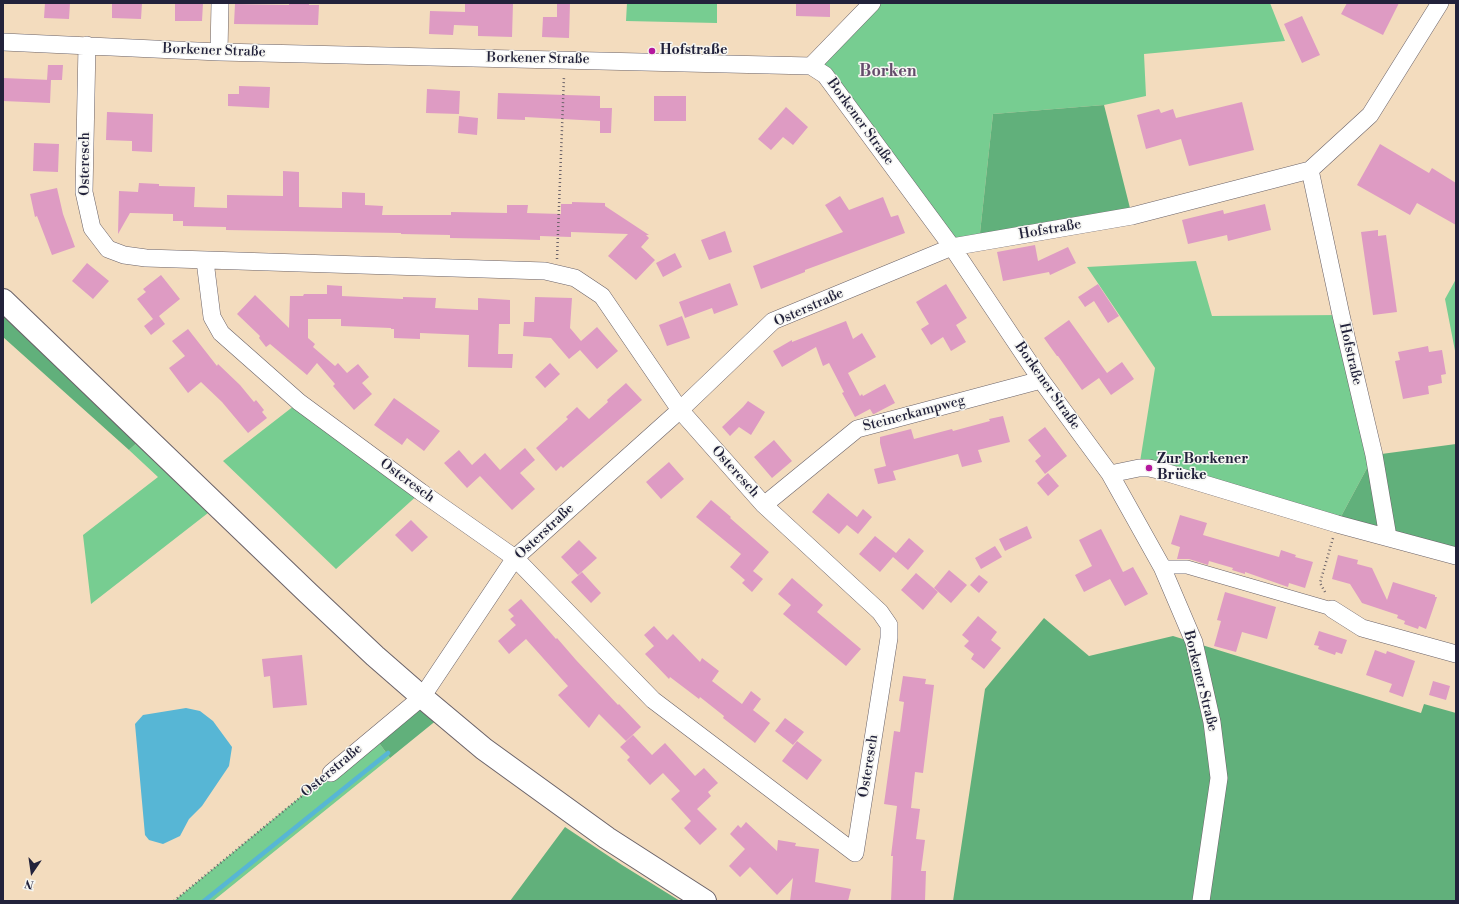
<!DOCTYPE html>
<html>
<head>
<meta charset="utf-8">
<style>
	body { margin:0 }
	#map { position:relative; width:1459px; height:904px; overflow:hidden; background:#f3dcbe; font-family:"Libre Bodoni",serif }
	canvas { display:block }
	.frame { position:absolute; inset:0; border:4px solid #22223b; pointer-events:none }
	.north { position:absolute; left:12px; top:852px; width:40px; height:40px; -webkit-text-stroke:3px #f6f6f2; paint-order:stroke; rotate:193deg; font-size:11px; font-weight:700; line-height:16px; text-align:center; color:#22223b }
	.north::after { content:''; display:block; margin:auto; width:14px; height:18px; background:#22223b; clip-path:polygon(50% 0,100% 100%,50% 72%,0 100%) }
</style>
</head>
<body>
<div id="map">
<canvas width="1459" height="904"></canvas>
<div class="frame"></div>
<div class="north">N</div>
</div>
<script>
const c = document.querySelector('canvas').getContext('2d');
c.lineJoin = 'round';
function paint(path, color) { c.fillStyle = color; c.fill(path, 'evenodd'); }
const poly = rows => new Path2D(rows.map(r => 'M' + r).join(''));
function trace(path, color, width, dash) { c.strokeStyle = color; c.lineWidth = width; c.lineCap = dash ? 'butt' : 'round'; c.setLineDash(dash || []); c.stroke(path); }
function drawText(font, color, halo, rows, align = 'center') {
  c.font = font + ' "Libre Bodoni",serif'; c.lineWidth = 3; c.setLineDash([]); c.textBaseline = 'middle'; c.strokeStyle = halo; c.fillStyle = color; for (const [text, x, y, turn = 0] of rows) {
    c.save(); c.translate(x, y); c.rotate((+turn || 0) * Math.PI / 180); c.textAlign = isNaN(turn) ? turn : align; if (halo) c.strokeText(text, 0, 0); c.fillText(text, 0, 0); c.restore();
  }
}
const green = poly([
	[627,3,717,3,717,23,626,21],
	[872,3,1270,3,1285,41,1144,54,1146,96,1104,105,993,114,979,242,952,247,811,66],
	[1196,261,1212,316,1341,315,1374,455,1337,524,1139,468,1155,368,1087,267],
	[1456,279,1456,356,1445,299],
	[299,402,421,492,336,569,223,461],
	[139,441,217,506,91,604,83,535,158,477,129,450],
	[374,736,390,758,213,901,174,901]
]);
const forest = poly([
	[1104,105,1132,216,979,242,993,114],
	[3,315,139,441,129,450,3,337],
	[1456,444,1456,556,1337,524,1374,455],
	[1044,618,1089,656,1173,636,1421,713,1424,704,1456,713,1456,901,953,901,985,689],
	[422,697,443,715,390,758,374,736],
	[565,827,622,865,680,901,510,901]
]);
const water = poly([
	[186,708,200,711,213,721,232,747,229,766,202,806,189,819,180,836,163,844,149,840,145,835,135,724,143,715]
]);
const stream = poly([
	[204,901,388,753]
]);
const building = poly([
	[45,3,70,3,69,19,44,18],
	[112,3,142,3,141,19,112,18],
	[175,3,203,3,202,21,175,21],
	[296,3,309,3,309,5,319,5,318,25,234,24,235,4,289,5,289,4,296,4],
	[465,3,513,3,512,37,478,36,478,26,454,25,453,35,429,34,430,11,465,12],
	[557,3,570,3,569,38,542,37,543,17,557,17],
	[796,3,830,3,830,17,796,16],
	[1347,3,1399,3,1383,35,1341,14],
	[1302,16,1320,55,1302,63,1284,24],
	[48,65,63,65,62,80,47,80],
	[3,78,51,80,50,103,3,101],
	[239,86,270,87,269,108,228,106,228,94,239,94],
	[427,89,460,91,459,114,426,113],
	[498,93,600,96,600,108,612,108,611,133,600,133,600,121,525,117,525,120,497,119],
	[654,96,686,96,686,121,654,121],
	[1242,102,1254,150,1189,166,1181,139,1146,149,1137,115,1159,109,1161,113,1173,109,1176,118],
	[786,107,808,127,793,145,783,137,771,150,758,139],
	[107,112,153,114,152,152,132,151,132,141,106,140],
	[459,116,478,118,477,135,458,133],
	[34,143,59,144,58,172,33,171],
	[1380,144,1429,173,1432,168,1456,183,1456,225,1417,203,1410,215,1357,185],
	[283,171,299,172,299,207,342,208,342,192,365,193,365,205,383,206,382,215,451,215,451,212,507,213,507,205,528,205,527,213,561,214,561,204,572,204,572,202,605,203,605,206,649,235,646,235,649,238,641,247,655,260,636,280,608,256,628,234,571,232,571,237,540,236,540,240,507,239,450,238,450,235,401,234,401,233,226,230,226,227,183,226,183,221,173,221,173,214,130,213,118,234,119,191,138,192,139,183,159,184,159,186,195,187,194,207,227,208,227,195,283,196],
	[57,188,63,214,75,247,52,255,37,216,35,217,30,194],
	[840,196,849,210,883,197,891,217,898,215,905,233,805,270,805,272,761,289,753,266,843,232,825,205],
	[1265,204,1271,230,1228,241,1227,235,1188,244,1182,220,1223,210,1224,214],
	[1378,230,1378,236,1386,235,1397,312,1373,315,1361,232],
	[725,231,732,252,709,260,701,240],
	[1035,245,1038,261,1068,247,1076,263,1050,275,1049,272,1003,281,997,252],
	[675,253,682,267,663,277,656,263],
	[87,263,109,281,93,299,72,281],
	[161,275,180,299,159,316,165,324,151,335,144,326,153,319,137,299,146,292,143,289],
	[730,283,738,305,714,314,712,308,685,318,679,302],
	[946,284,967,318,956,325,966,342,951,351,943,337,931,345,921,329,929,324,916,302],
	[1098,284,1119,316,1108,323,1094,301,1085,307,1078,297],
	[327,285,342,286,342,296,403,299,403,297,436,298,435,308,478,310,478,298,510,300,510,324,499,324,498,354,513,354,512,368,468,367,469,335,420,333,420,339,394,338,394,329,391,329,391,328,341,326,341,319,308,319,308,338,315,344,313,347,335,366,338,363,347,373,358,364,369,377,362,383,372,394,354,410,333,386,335,384,317,363,307,375,270,344,266,347,259,338,260,336,237,314,255,295,289,328,290,296,303,296,304,294,327,294],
	[535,297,572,298,570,328,581,341,597,327,618,351,597,369,580,350,569,359,551,338,523,336,524,322,534,322],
	[682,316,690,338,667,346,659,325],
	[1069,320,1107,373,1122,362,1134,379,1111,395,1099,378,1082,390,1058,356,1057,356,1044,338],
	[846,321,853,339,862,333,876,357,848,373,860,396,862,394,863,396,885,384,895,403,874,414,873,414,870,409,855,417,842,393,844,392,829,363,823,366,816,347,782,367,773,351,792,340,792,342],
	[188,329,217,366,218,364,240,385,254,402,256,400,264,410,262,412,267,418,248,433,222,402,201,382,188,393,169,368,185,356,172,341],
	[1428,346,1429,352,1442,350,1446,374,1441,375,1442,383,1428,386,1429,394,1403,399,1395,361,1400,360,1398,352],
	[550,363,560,374,545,388,535,377],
	[626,383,642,400,563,468,561,466,556,471,536,448,568,419,566,417,577,407,589,419,608,402,607,400],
	[394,398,440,431,424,451,407,438,402,445,374,425],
	[748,401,765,412,751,435,739,427,730,436,722,427,743,407],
	[1003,416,1010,442,978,450,982,462,962,467,958,454,893,471,896,480,878,484,874,469,886,466,880,443,880,437,911,429,914,439,952,429,953,431,990,421,989,419],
	[1045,427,1067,456,1045,474,1035,461,1041,456,1028,440],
	[774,440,792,461,772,478,754,457],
	[525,448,535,460,520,473,535,489,512,510,480,476,467,488,444,463,459,450,472,465,485,453,500,470],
	[669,462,684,479,661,499,646,482],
	[1048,473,1059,486,1048,496,1037,483],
	[828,493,857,517,863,509,872,517,858,534,847,525,839,534,812,512],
	[711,500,731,517,730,518,769,552,753,571,763,579,752,592,742,583,745,580,730,567,741,554,696,517],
	[1180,515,1207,523,1203,535,1279,557,1281,550,1296,555,1295,557,1313,562,1305,588,1289,583,1288,587,1245,572,1245,574,1232,570,1233,568,1209,561,1208,565,1189,559,1177,559,1180,547,1171,544],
	[411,520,428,537,412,552,395,535],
	[1027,526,1032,538,1005,551,999,539],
	[1101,529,1123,572,1133,567,1148,594,1125,606,1110,579,1084,592,1075,575,1092,566,1079,540],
	[875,536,896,553,909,538,924,551,908,570,893,557,880,572,859,554],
	[579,540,597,558,578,575,561,557],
	[995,546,1002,557,981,569,975,558],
	[1338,555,1358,560,1357,564,1372,568,1387,600,1393,582,1435,595,1435,597,1437,597,1426,629,1419,626,1418,629,1404,624,1405,621,1397,618,1398,615,1362,603,1350,584,1332,579],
	[949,570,967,585,951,603,934,588],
	[582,572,601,593,591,603,571,582],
	[916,573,938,592,923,610,901,590],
	[979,575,988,582,979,593,970,585],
	[792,578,823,605,817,612,861,649,846,666,783,614,791,605,778,594],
	[1225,592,1276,607,1267,639,1242,632,1236,652,1214,646,1221,621,1217,620],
	[521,599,556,639,557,638,576,660,618,705,619,704,641,727,626,741,599,714,589,728,558,695,568,686,526,639,509,654,498,641,516,625,510,619,514,616,508,610],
	[978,616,997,632,991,640,1001,648,984,669,971,659,974,654,964,646,969,641,962,635],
	[654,626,667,640,673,634,700,662,702,658,719,671,712,681,742,704,751,691,761,699,753,710,770,723,755,743,723,718,724,716,700,697,699,699,670,677,669,679,645,654,654,646,644,635],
	[1319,631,1347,640,1342,654,1336,652,1335,655,1318,649,1319,646,1314,645],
	[1375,650,1386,654,1387,651,1415,661,1403,697,1389,692,1392,684,1366,675],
	[302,655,307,705,273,708,270,676,264,677,262,659],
	[903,676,926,679,925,684,934,685,923,773,915,772,911,808,920,809,916,839,925,840,921,871,926,871,925,901,891,901,893,856,891,856,897,806,884,804,894,731,900,732,904,702,899,701],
	[1433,681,1450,686,1446,700,1429,695],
	[785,718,804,732,793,745,775,731],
	[633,735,652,755,665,743,695,776,704,768,718,783,708,792,711,796,697,809,717,829,700,845,684,828,691,821,671,799,680,791,663,773,650,785,627,760,630,757,620,747],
	[797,741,822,760,807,780,782,761],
	[746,822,777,851,778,840,796,843,795,846,819,849,815,882,851,889,848,901,790,901,793,878,777,895,750,867,740,877,729,866,745,849,730,834,738,825,741,828]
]);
const path = poly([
	[557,259,564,76],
	[1325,592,1320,583,1333,538],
	[174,901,319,782]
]);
const pedestrian = poly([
	[1162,567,1187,567,1332,609]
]);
const minor = poly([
	[3,42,219,52,811,66,825,75,952,247,1041,380,1110,474,1162,567,1194,642,1212,722,1219,778,1201,901],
	[87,45,84,192,92,228,108,249,124,255,146,258,545,271,575,278,602,296,680,410,764,505,880,612,889,625,889,638,855,853,653,700,515,558,421,492,299,402,221,333,212,317,205,261],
	[219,52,220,3],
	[811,66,872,3],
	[1310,170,1341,315,1374,455,1388,537],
	[1110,474,1139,468,1149,468,1158,470,1337,524,1456,556],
	[764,505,857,429,1041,380],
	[1332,609,1362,628,1456,654],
	[331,773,422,697,515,558,680,410,773,321,952,247,1132,216,1310,170,1370,115,1440,3]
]);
const tertiary = poly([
	[3,300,308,593,375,656,422,697,484,749,607,838,705,901]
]);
const markers = [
	[652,51,4,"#b5179e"],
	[1149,468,4,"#b5179e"]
];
const streetNames = [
	["Borkener Straße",214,51,2],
	["Borkener Straße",538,59,1],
	["Borkener Straße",860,122,54],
	["Osteresch",86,164,-90],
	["Hofstraße",1050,230,-10],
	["Osterstraße",809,308,-24],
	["Hofstraße",1350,354,77],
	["Borkener Straße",1047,386,55],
	["Steinerkampweg",914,414,-15],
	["Osteresch",735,472,48],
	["Osteresch",407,481,36],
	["Osterstraße",545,532,-43],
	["Borkener Straße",1200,681,76],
	["Osteresch",869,766,-81],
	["Osterstraße",332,771,-40]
];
const poiNames = [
	["Hofstraße",660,51],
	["Zur Borkener",1157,460],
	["Brücke",1157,476]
];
const quarterNames = [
	["Borken",888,72]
];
paint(green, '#77cd91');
paint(forest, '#61b07b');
paint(water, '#57b6d5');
trace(stream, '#57b6d5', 4.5);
paint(building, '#de9bc3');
trace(pedestrian, '#6b6369', 14);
trace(minor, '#6b6369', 18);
trace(tertiary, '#6b6369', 24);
trace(path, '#6b6369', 2.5, [1, 3]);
trace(pedestrian, '#fff', 13);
trace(minor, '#fff', 17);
trace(tertiary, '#fff', 22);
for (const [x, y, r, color] of markers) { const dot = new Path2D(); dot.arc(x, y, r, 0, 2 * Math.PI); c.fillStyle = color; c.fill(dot); trace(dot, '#f6f6f2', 1.5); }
drawText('14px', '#22223b', '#f6f6f2', streetNames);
drawText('bold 14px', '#22223b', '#f6f6f2', poiNames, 'left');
drawText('bold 16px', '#644c6b', '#f6f6f2', quarterNames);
</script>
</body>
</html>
